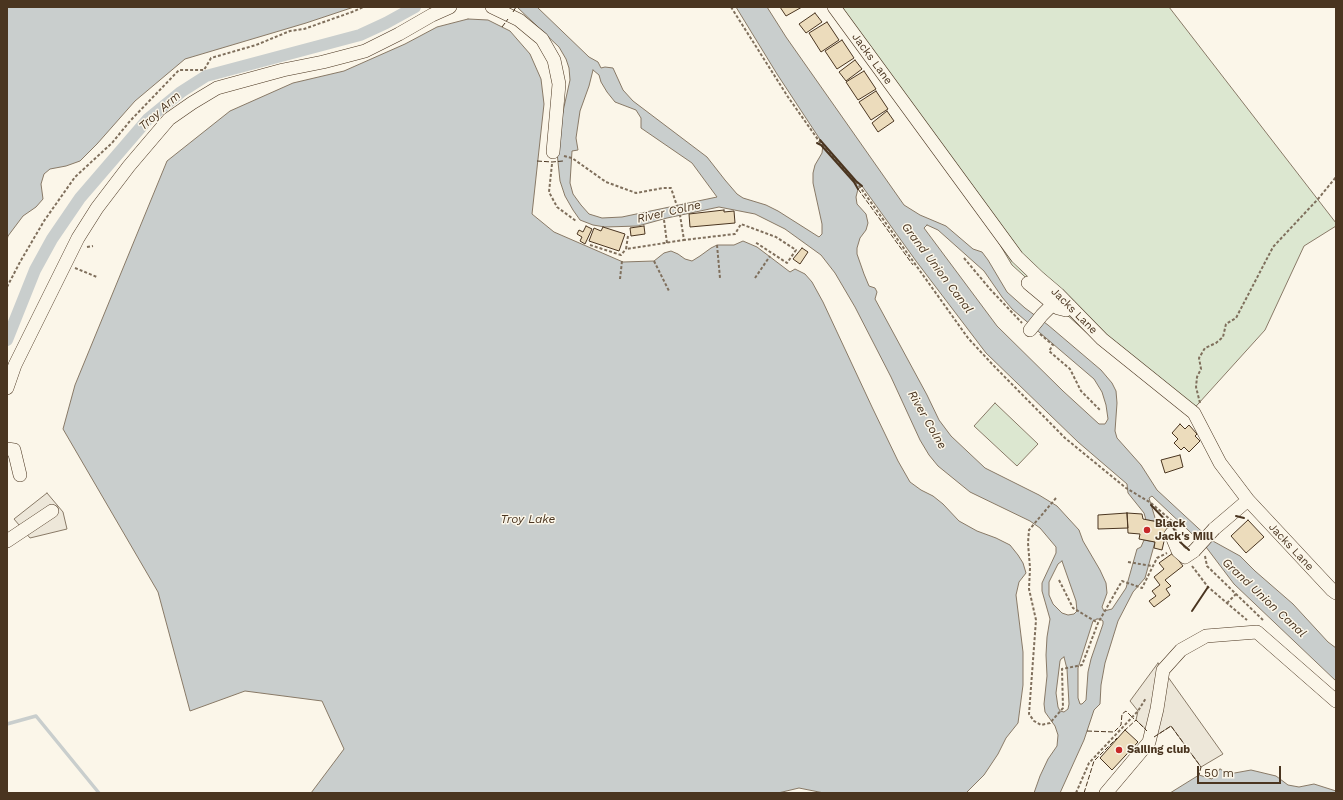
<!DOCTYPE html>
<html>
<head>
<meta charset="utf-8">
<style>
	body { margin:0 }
	#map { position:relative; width:1343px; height:800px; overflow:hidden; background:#fbf6e9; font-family:"Work Sans",sans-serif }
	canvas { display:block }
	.frame { position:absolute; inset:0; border:8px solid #4a3520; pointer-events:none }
	.scale { position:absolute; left:1197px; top:766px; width:84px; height:18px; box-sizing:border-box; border:2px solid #4a3520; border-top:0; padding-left:5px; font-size:12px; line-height:14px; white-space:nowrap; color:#4a3520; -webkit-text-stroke:3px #fbf6e9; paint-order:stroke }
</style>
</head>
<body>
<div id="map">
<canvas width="1343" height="800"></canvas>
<div class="frame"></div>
<div class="scale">50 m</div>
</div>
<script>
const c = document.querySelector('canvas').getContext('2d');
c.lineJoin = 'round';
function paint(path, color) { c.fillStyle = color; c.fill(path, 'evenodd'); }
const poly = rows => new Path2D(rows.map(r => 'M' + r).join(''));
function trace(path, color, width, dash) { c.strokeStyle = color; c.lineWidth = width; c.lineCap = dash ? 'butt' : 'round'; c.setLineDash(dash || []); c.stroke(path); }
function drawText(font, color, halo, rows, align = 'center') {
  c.font = font + ' "Work Sans",sans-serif'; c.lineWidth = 3; c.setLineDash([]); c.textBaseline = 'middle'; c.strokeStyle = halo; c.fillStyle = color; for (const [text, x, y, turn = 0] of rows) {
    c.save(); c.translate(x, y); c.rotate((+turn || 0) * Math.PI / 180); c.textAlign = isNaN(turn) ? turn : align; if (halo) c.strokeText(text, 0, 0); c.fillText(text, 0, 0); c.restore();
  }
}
const green = poly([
	[841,7,1169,7,1336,223,1336,226,1304,246,1265,330,1189,414,1098,343,1012,265,964,184,841,7],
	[995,403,1038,444,1017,466,974,426,995,403]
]);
const parking = poly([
	[47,493,63,512,67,529,30,538,14,519,47,493],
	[1158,663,1223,754,1201,767,1171,726,1154,737,1136,720,1138,711,1130,701,1158,663]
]);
const water = poly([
	[7,7,354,7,306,23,185,59,135,101,97,144,80,161,66,166,50,169,44,174,41,184,43,199,36,207,23,216,8,236,7,240,7,7],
	[517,7,537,7,589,57,598,62,601,68,605,67,613,68,623,90,633,101,707,157,725,180,737,194,743,198,766,205,778,211,819,237,822,234,822,224,813,183,813,173,815,165,822,153,823,144,777,74,736,7,767,7,786,37,904,205,920,215,946,226,973,249,982,252,988,260,1007,292,1025,308,1048,325,1101,370,1112,383,1116,391,1117,403,1115,431,1117,438,1141,465,1157,490,1211,540,1240,556,1255,571,1293,604,1328,642,1336,648,1336,681,1234,584,1206,547,1152,496,1149,498,1156,521,1146,520,1144,513,1128,493,1127,484,1078,442,986,353,916,261,862,186,858,189,856,197,857,204,866,214,868,223,866,230,860,238,857,248,857,254,864,274,869,286,875,288,877,292,875,299,927,395,939,420,951,436,985,468,1039,495,1057,506,1079,530,1083,541,1100,570,1106,583,1107,593,1102,607,1104,611,1112,609,1126,588,1137,549,1141,547,1144,540,1155,542,1145,578,1133,592,1118,621,1105,663,1101,685,1100,704,1094,710,1084,740,1060,793,1034,793,1040,776,1048,759,1057,746,1058,735,1055,726,1045,712,1044,704,1047,676,1046,655,1047,637,1050,619,1042,591,1042,583,1056,553,1056,547,1040,528,1030,521,970,492,938,466,929,455,920,440,891,377,855,307,835,273,821,255,785,229,755,214,719,207,667,218,638,226,605,227,593,225,580,220,573,210,565,196,560,181,556,143,570,80,569,68,566,59,559,47,517,7],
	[593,70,599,75,601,82,607,92,615,102,636,110,641,118,641,128,692,163,717,197,622,217,602,218,589,214,581,205,573,194,570,183,572,151,578,150,576,138,580,111,589,86,593,70],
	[927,225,938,230,984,271,1002,297,1012,309,1094,379,1102,392,1106,405,1108,419,1105,424,1099,424,1063,391,997,326,924,228,927,225],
	[1062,561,1076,601,1077,611,1074,614,1068,615,1062,613,1053,604,1049,595,1049,582,1058,564,1062,561],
	[1097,619,1100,619,1103,621,1103,624,1091,659,1088,672,1086,700,1082,704,1080,704,1078,698,1078,668,1093,621,1097,619],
	[1064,657,1067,669,1069,704,1068,709,1064,712,1060,711,1058,707,1056,693,1060,661,1061,659,1064,657],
	[468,19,488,20,510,31,530,54,541,79,544,104,532,214,554,232,623,262,654,261,664,253,671,251,678,254,685,259,692,261,700,256,711,248,717,245,734,245,743,241,757,247,790,272,795,269,805,274,812,282,823,302,872,407,898,461,910,482,921,490,933,496,943,504,959,521,977,531,996,538,1010,545,1018,555,1023,563,1026,573,1019,582,1016,595,1023,652,1023,685,1018,723,1006,738,998,754,984,775,966,793,824,793,799,788,778,793,311,793,344,749,322,701,245,691,190,711,158,592,63,429,75,385,167,161,230,111,293,83,344,71,405,44,437,27,468,19],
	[1220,769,1229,774,1251,770,1276,776,1288,785,1299,787,1314,784,1336,791,1336,793,1170,793,1199,775,1212,779,1220,769]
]);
const stream = poly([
	[7,724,36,716,99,793]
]);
const canal = poly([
	[7,340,35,270,52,239,80,198,148,119,181,92,206,76,360,35,386,23,415,7]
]);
const building = poly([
	[780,7,802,7,786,16,780,7],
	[815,13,822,22,806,33,799,24,815,13],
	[827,22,839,40,821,52,809,33,827,22],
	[842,40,854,58,837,69,825,51,842,40],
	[855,60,862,69,846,81,839,72,855,60],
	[864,71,876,89,858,100,846,82,864,71],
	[876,91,888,109,871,120,859,102,876,91],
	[887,111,894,121,878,132,872,123,887,111],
	[724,210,724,212,734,211,735,223,690,227,689,214,724,210],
	[586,226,592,229,585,244,580,241,582,237,577,234,579,230,583,232,586,226],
	[644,226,645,234,631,236,630,228,644,226],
	[603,227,625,234,619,251,589,241,594,228,601,231,603,227],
	[802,248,808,252,800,264,793,259,802,248],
	[1180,424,1185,429,1189,425,1197,434,1195,436,1200,441,1189,452,1184,447,1181,450,1174,443,1178,439,1172,433,1180,424],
	[1180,455,1183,467,1165,473,1161,460,1180,455],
	[1127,513,1142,514,1143,519,1168,524,1162,550,1154,548,1155,542,1139,539,1140,534,1128,533,1127,513],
	[1127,513,1128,528,1098,529,1098,515,1127,513],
	[1248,520,1264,537,1246,553,1231,536,1248,520],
	[1173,553,1183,566,1165,580,1171,586,1166,589,1170,595,1154,607,1149,601,1156,596,1152,591,1160,585,1154,577,1164,569,1159,563,1173,553],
	[1125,730,1138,742,1112,770,1100,758,1125,730]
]);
const path = poly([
	[731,7,788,97,819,141,860,187,968,338,993,365,1065,438,1126,488,1151,503,1173,522],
	[564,156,572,158,606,182,636,193,663,188,671,188,680,215,684,240,735,234,741,224,776,237,796,250,787,263,755,242],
	[552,164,549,192,557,207,576,221],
	[664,220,667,243],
	[628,236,626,249,684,240],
	[590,245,621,255,626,249],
	[717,245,720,278],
	[87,247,93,246],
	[964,258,990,289,1022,323],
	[654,261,669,291],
	[75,268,97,277],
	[755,278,770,256],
	[620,279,622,261],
	[7,287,20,262,44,221,75,177,112,143,130,121,179,70,204,70,211,58,256,45,290,31,304,29,352,12,363,7],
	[1040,334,1053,345,1049,351,1070,369,1081,391,1101,411],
	[1200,403,1196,387,1197,377,1201,369,1199,358,1205,348,1216,343,1223,337,1226,324,1236,318,1273,247,1318,199,1336,177],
	[1056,498,1029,530,1028,543,1030,568,1029,589,1036,620,1029,714,1034,721,1041,725,1050,723,1063,708,1062,669,1082,665,1098,623,1122,581,1142,588,1157,558,1167,553],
	[1205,556,1207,566,1264,621],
	[1128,562,1152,566],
	[1192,566,1208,587,1247,620],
	[1059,580,1073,608,1098,623],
	[1227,603,1236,594],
	[1076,793,1089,763,1138,711,1146,698]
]);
const minor = poly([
	[492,7,519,20,542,39,554,60,559,84,553,152],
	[834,7,1017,257,1038,277,1058,294,1102,339,1194,413,1220,463,1248,500,1332,590,1336,593],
	[1028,283,1058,308,1066,310,1070,306],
	[1030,330,1042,315,1052,305],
	[7,388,15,365,78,238,97,208,129,166,169,119,192,103,217,88,283,70,323,62,365,51,399,34,432,15,450,7],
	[7,449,14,450,20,475],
	[1214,529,1248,500],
	[1171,534,1178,551,1185,557,1194,551],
	[7,541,52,511],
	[1106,793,1149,742,1157,709,1163,670,1181,650,1206,636,1257,632,1336,701]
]);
const minorBridge = poly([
	[1194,551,1214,529]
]);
const fence = poly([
	[513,12,516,7],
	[502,27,508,19],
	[537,161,552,162,563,161],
	[858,189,913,265],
	[1087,731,1114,732,1121,725,1122,714,1126,711,1134,719],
	[1124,731,1136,720,1147,731],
	[1154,737,1171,726,1201,767,1199,775],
	[1084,793,1094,761,1117,738]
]);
const wall = poly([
	[820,140,856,181,862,186],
	[817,143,821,145,854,182,858,189],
	[1151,505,1174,529,1175,531],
	[1236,516,1244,518],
	[1180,542,1189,550],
	[1192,611,1208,587]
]);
const markers = [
	[1147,530,4,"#c62828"],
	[1119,750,4,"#c62828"]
];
const streetNames = [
	["Jacks Lane",872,59,54],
	["Jacks Lane",1074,311,45],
	["Jacks Lane",1291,547,47]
];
const poiNames = [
	["Black",1155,524],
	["Jack's Mill",1155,537],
	["Sailing club",1127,750]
];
const waterNames = [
	["Troy Arm",160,111,-42],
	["River Colne",669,212,-13],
	["Grand Union Canal",937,268,53],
	["River Colne",927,420,60],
	["Troy Lake",528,519],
	["Grand Union Canal",1264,598,43]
];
paint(green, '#dce7d0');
trace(green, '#887966', 1);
paint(parking, '#ede7d9');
trace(parking, '#887966', 1);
paint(water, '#c9cecd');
trace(water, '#887966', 1);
trace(stream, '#c9cecd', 3.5);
trace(canal, '#c9cecd', 12);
paint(building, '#ecdcbc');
trace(building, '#4a3520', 1);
trace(minor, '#4a3520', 14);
trace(path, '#7f6f5c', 2, [3, 2]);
trace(minor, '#fbf6e9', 13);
trace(minorBridge, '#4a3520', 14, []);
trace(minorBridge, '#fbf6e9', 13);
trace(fence, '#4a3520', 1, [5, 2]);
trace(wall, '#4a3520', 2);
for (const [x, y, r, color] of markers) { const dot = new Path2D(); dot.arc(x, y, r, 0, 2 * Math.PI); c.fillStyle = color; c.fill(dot); trace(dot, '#fbf6e9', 1.5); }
drawText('11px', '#4a3520', '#fbf6e9', streetNames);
drawText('bold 11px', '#4a3520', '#fbf6e9', poiNames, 'left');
drawText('italic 12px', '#4a3520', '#fbf6e9', waterNames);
</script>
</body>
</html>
